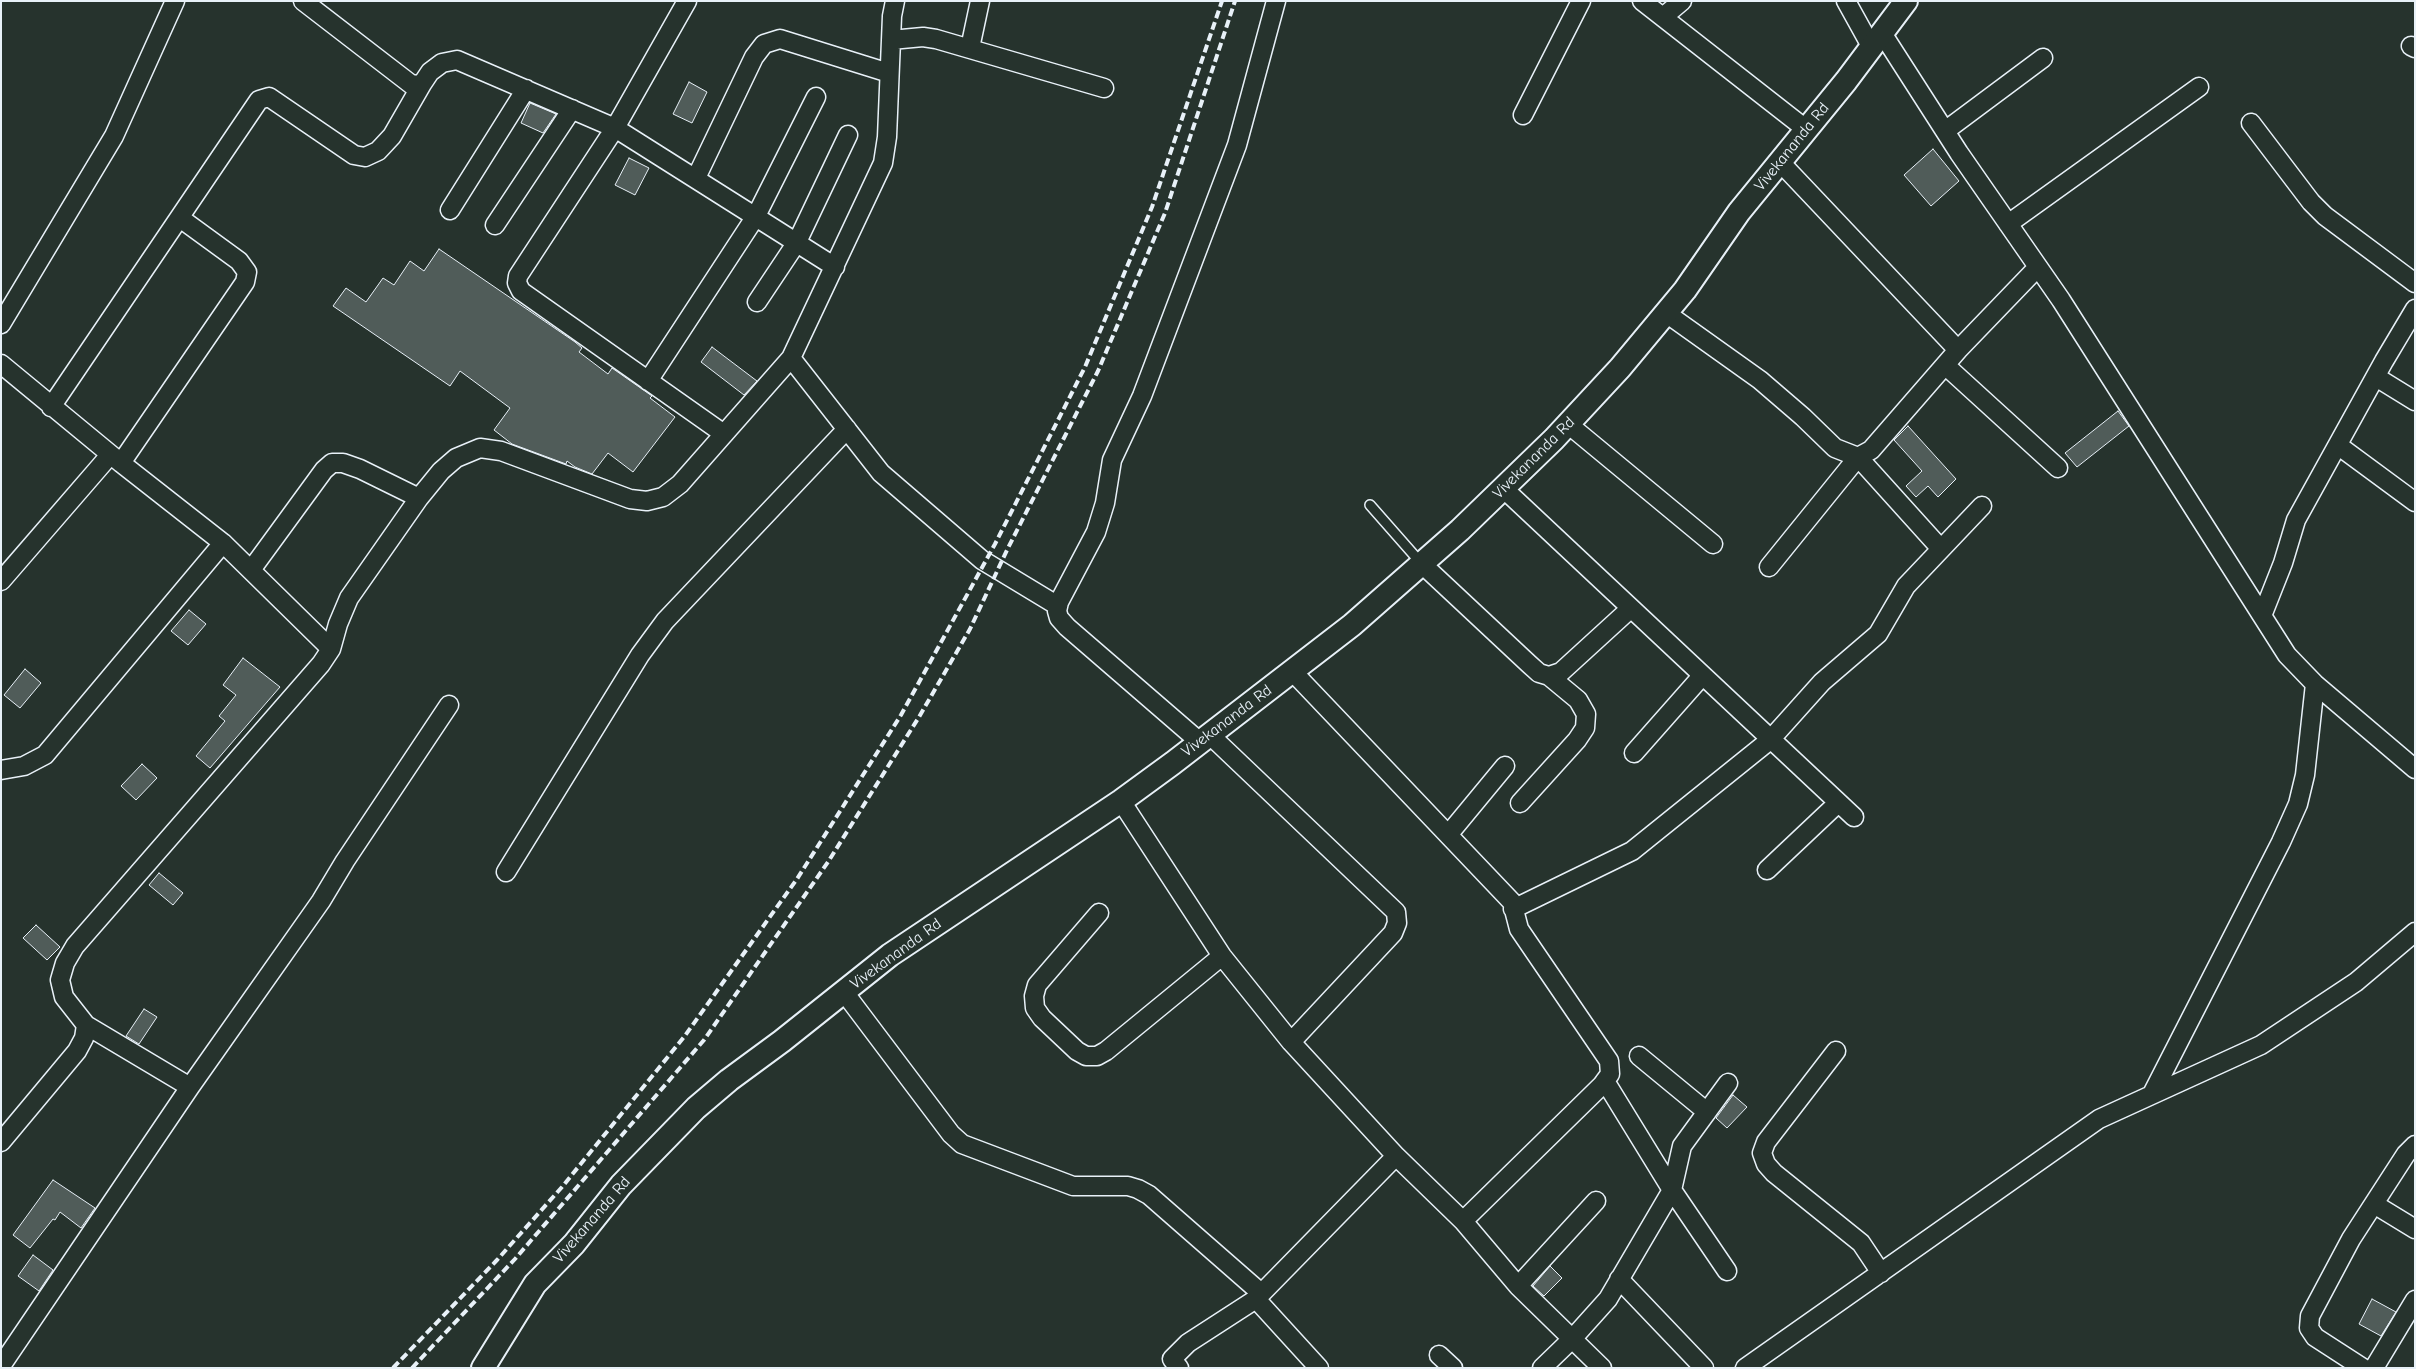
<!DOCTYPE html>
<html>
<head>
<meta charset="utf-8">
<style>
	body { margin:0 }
	#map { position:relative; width:2416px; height:1369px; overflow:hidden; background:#26332d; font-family:"Comic Neue",sans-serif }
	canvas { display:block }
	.frame { position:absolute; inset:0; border:2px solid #e8f1f8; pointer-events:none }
</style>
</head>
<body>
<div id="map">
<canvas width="2416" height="1369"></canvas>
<div class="frame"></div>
</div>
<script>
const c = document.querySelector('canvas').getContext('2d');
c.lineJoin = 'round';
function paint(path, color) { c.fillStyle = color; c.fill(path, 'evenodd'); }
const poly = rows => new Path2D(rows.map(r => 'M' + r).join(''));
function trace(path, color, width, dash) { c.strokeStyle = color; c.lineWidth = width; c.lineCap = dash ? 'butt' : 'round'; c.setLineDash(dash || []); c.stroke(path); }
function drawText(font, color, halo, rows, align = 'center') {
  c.font = font + ' "Comic Neue",sans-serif'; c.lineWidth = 5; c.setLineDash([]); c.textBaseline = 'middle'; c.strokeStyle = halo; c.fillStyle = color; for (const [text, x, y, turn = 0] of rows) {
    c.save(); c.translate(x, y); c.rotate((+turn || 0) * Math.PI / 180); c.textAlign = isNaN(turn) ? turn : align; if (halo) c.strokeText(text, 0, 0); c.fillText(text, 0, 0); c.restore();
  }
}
const building = poly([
	[689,82,707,92,692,123,673,114,689,82],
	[530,103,556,114,543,133,521,123,530,103],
	[1933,149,1959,181,1931,206,1904,175,1933,149],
	[629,158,649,168,635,195,615,185,629,158],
	[439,249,575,342,582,348,579,352,608,374,612,368,652,396,650,398,675,417,633,472,608,453,592,474,575,467,567,461,566,464,512,444,494,430,510,408,460,371,450,386,333,306,346,288,366,302,383,278,394,285,410,261,424,271,439,249],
	[712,347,757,381,744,395,701,362,712,347],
	[2118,411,2129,426,2077,467,2065,453,2118,411],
	[1908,426,1956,479,1938,497,1928,486,1916,497,1906,486,1922,471,1894,440,1908,426],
	[189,610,206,624,188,645,171,631,189,610],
	[243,658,280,687,210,768,196,756,225,721,219,716,236,695,223,685,243,658],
	[25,669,41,683,20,708,4,695,25,669],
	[142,764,157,778,136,800,121,786,142,764],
	[159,873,183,893,173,905,149,885,159,873],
	[36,925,60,947,47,960,23,938,36,925],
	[144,1009,157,1017,139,1044,126,1036,144,1009],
	[1733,1095,1747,1107,1727,1128,1716,1118,1733,1095],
	[53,1180,95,1208,81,1228,60,1212,55,1220,53,1219,30,1248,13,1235,53,1180],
	[33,1255,53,1270,39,1291,18,1276,33,1255],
	[1550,1266,1562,1278,1544,1296,1533,1286,1550,1266],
	[2372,1299,2396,1312,2381,1336,2359,1324,2372,1299]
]);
const service = poly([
	[1370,505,1421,563]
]);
const minor = poly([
	[303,1,412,85,422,84,430,72,442,63,457,60,615,128,835,267],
	[687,1,615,128,518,276,517,283,521,291,724,434],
	[1642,1,1807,130],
	[1846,1,1872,48],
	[1663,17,1682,1],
	[1882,33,1959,153,2061,300,2287,655,2315,684,2415,769],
	[891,40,923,37,936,39,1104,88],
	[2411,46,2415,48],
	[970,48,980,1],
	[1523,115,1581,1],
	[2251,123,2311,202,2325,216,2415,283],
	[1945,131,2043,58],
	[1780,162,1958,350],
	[696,178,754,57,764,44,780,39,889,73],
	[450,210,526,89],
	[2008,224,2199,87],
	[495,225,572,109],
	[757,302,797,242,848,135],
	[1666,313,1760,380,1803,417,1835,448,1858,457,1871,450,1958,350,2038,267],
	[1,324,114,136,175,1],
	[791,358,881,473,982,560,1058,606],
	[1,364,121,463,223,543,331,649],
	[1945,365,2058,468],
	[2376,377,2415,401],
	[648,381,756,216,816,97],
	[51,407,259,100,269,97,354,155,365,157,378,151,392,136,422,84],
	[1568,424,1713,544],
	[2339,446,2415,502],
	[121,463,245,282,247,272,239,261,180,218],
	[1503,488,1854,817],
	[1422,564,1529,664,1539,673,1549,676,1561,672,1630,609],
	[1769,567,1858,457,1941,549],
	[251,570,324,470,332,463,343,463,360,469,419,498],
	[1,581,110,455],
	[2262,616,2283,563,2296,520,2384,361,2415,309],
	[1292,671,1512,902,1519,929,1609,1061,1610,1074,1602,1085,1463,1221],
	[1210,735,1396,912,1397,923,1393,933,1291,1042],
	[1200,742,1067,627,1059,618,1057,611,1059,602,1096,532,1105,503,1112,460,1142,396,1237,145,1276,1],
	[1634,753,1702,676],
	[1,770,24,766,45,755,223,543],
	[1121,801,1222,956,1291,1042,1396,1156,1463,1221,1518,1286,1602,1368],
	[1520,803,1577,740,1585,728,1586,714,1578,700,1549,676],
	[1448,835,1505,766],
	[1767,870,1838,803],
	[506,872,640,655,665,621,847,429],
	[1513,909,1632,851,1770,740,1822,682,1878,634,1906,586,1982,506],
	[1099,913,1037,985,1034,996,1035,1008,1042,1018,1077,1051,1086,1056,1097,1056,1106,1051,1222,956],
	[844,992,951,1134,962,1144,1073,1186,1128,1186,1138,1189,1149,1195,1261,1293],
	[86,1025,190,1087],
	[1836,1051,1766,1142,1762,1153,1766,1164,1774,1173,1861,1243,1881,1273],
	[1639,1056,1707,1112],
	[1605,1081,1672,1190,1727,1271],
	[2152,1094,2281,842,2298,804,2305,775,2315,684],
	[1,1142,77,1051,84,1038,86,1025,64,997,60,980,65,963,75,946,321,664,331,649,338,624,349,598,419,498,441,471,456,458,480,448,501,451,630,499,647,501,663,497,680,484,791,358,883,163,887,137,892,16,895,1],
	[2374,1204,2415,1229],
	[1619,1279,1704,1368],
	[1518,1286,1596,1201],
	[1256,1299,1319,1368],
	[1439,1355,1453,1368],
	[1,1366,190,1087,321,901,345,861,449,705],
	[1179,1368,1172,1359,1188,1343,1256,1299,1396,1156],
	[1542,1368,1573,1338,1608,1299,1672,1190,1682,1146,1728,1083],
	[1745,1368,2099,1119,2261,1045,2356,982,2415,932],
	[2363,1368,2315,1337,2309,1328,2310,1316,2351,1239,2406,1154,2415,1145],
	[2374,1368,2415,1300]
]);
const tertiary = poly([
	[483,1368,535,1284,574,1244,621,1185,696,1108,729,1080,782,1041,890,955,1121,801,1173,763,1352,625,1460,530,1554,439,1620,368,1685,290,1739,212,1846,81,1906,1]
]);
const rail = poly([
	[393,1368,497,1260,562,1187,684,1037,797,879,901,715,995,544,1085,367,1152,207,1222,1],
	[412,1368,515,1259,704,1040,828,862,919,717,970,629,1007,550,1098,371,1165,213,1235,1]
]);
const streetNames = [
	["Vivekananda Rd",1792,147,-51],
	["Vivekananda Rd",1534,458,-45],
	["Vivekananda Rd",1227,721,-37],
	["Vivekananda Rd",896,954,-36],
	["Vivekananda Rd",592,1220,-49]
];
paint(building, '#505c59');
trace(building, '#e8f1f8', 1);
trace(service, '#e8f1f8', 12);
trace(minor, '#e8f1f8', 21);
trace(tertiary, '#e8f1f8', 26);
trace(service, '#26332d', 9);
trace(minor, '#26332d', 18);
trace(tertiary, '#26332d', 22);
trace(rail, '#e8f1f8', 4, [8, 4]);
drawText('16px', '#e8f1f8', '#26332d', streetNames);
</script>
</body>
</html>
